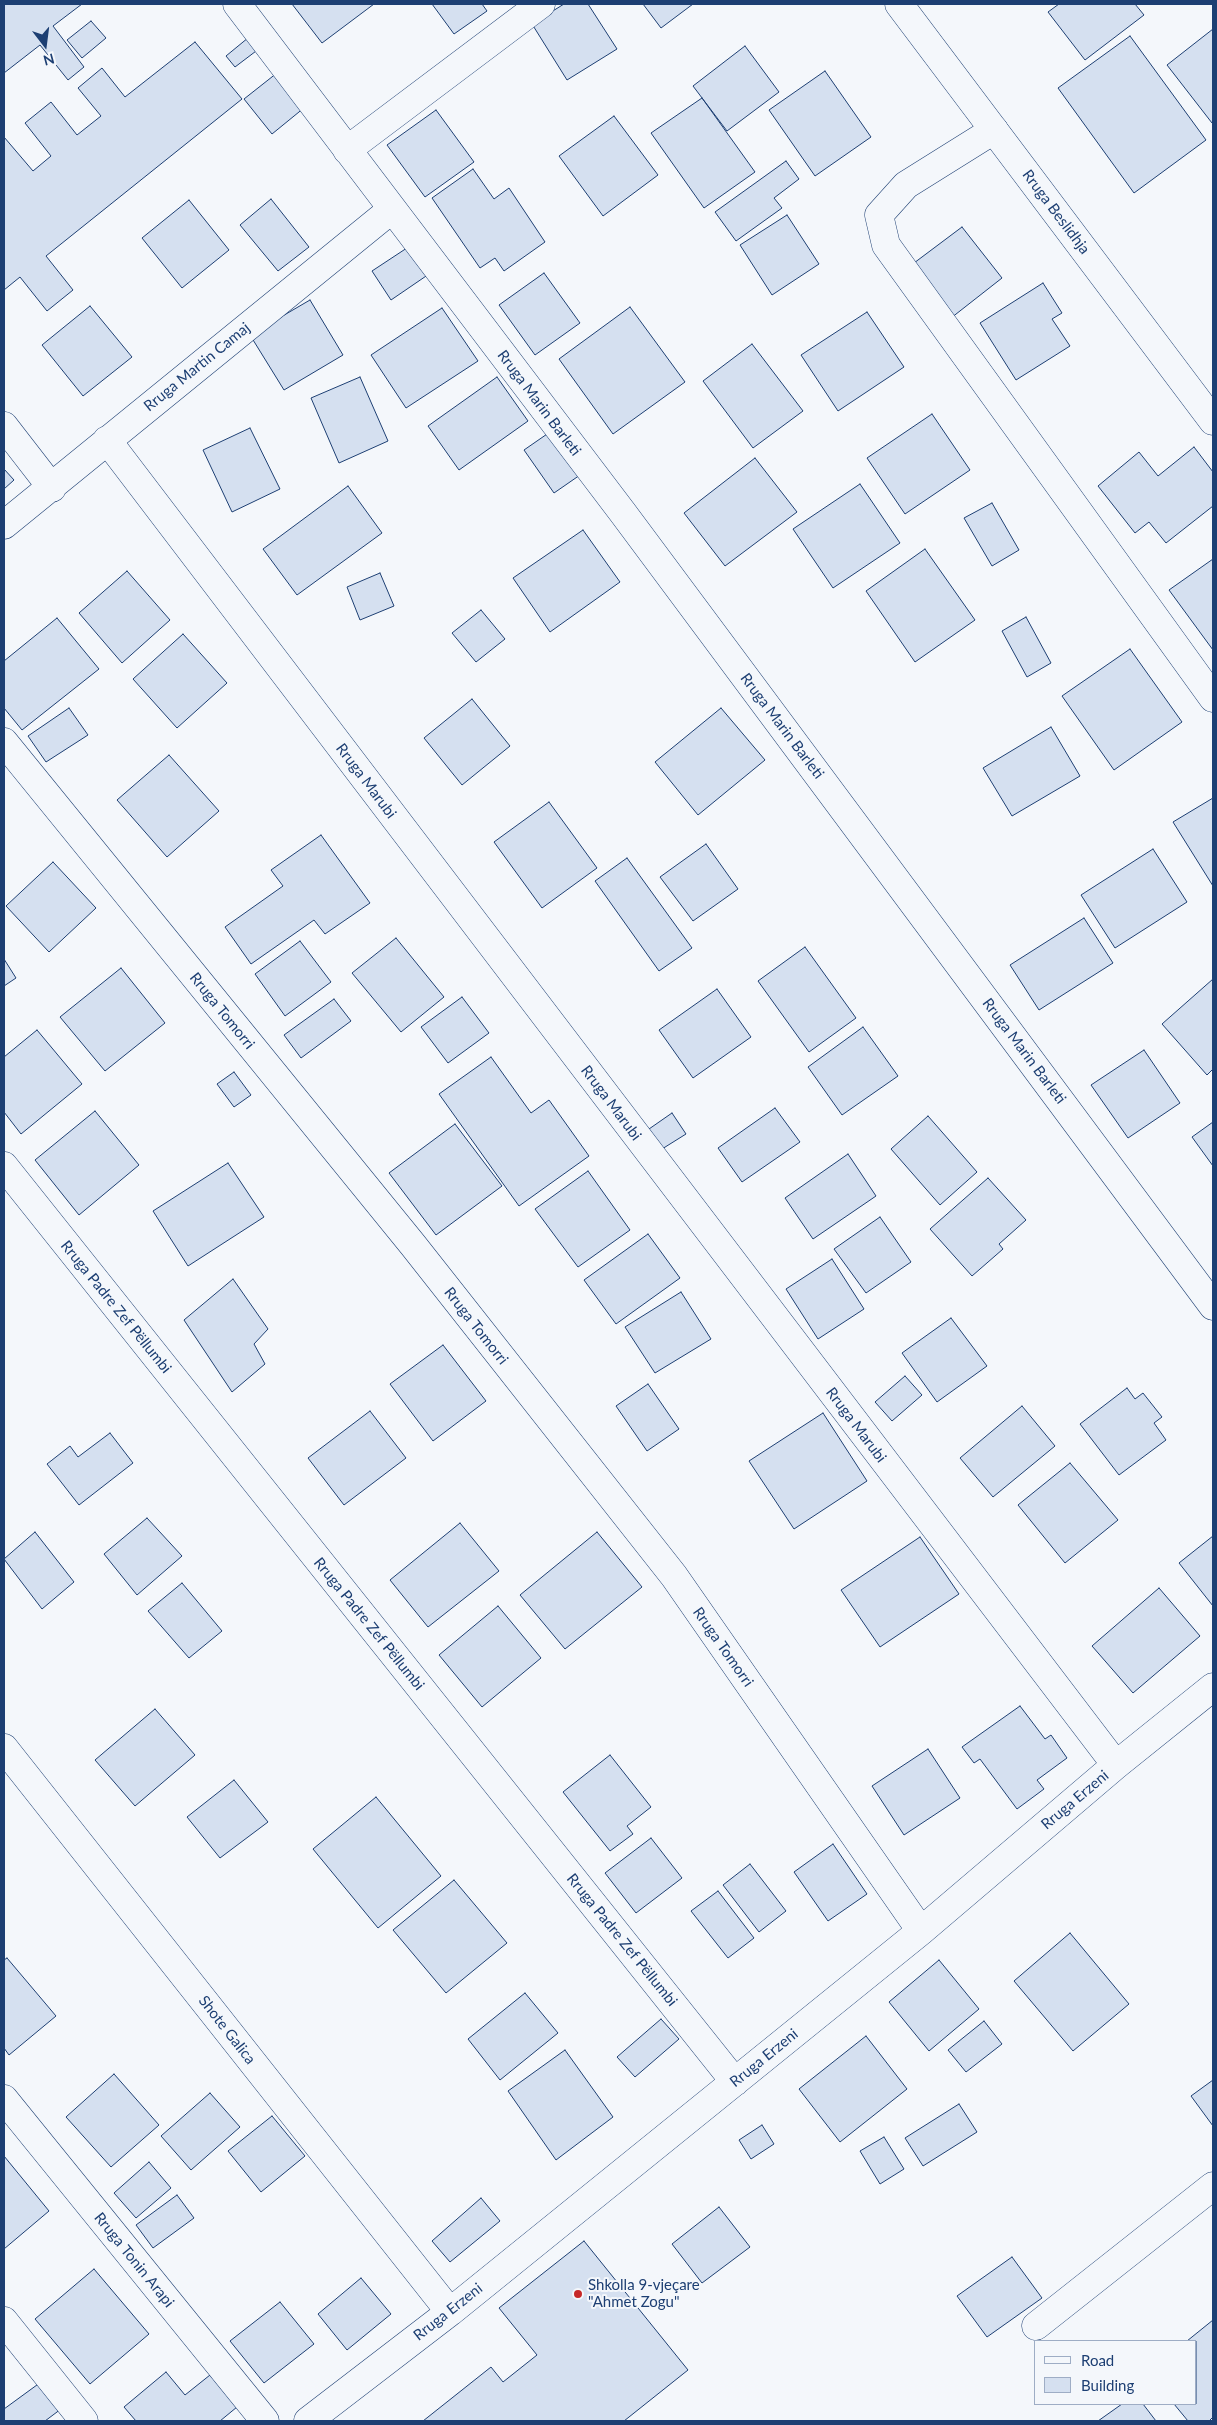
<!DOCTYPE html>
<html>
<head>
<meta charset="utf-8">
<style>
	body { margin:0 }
	#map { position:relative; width:1217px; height:2425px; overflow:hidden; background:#f4f7fb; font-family:Lato,sans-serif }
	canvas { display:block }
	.frame { position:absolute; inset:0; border:5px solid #1d3f73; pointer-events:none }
	.legend { position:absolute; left:1034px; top:2340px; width:162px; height:65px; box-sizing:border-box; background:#f4f7fb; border:1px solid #9eadc5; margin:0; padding:6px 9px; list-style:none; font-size:15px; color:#1d3f73 }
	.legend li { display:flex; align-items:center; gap:10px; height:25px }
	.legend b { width:25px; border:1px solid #9eadc5 }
	.north { position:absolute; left:20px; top:20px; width:50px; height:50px; -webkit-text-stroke:4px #f4f7fb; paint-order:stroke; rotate:165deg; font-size:14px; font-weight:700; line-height:20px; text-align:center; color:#1d3f73 }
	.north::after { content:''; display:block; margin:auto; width:18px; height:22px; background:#1d3f73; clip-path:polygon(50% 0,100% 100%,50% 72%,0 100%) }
</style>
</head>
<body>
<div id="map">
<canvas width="1217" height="2425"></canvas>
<div class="frame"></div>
<ul class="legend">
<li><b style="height:6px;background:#f4f7fb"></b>Road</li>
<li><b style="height:14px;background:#d5e0f0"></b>Building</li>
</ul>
<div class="north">N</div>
</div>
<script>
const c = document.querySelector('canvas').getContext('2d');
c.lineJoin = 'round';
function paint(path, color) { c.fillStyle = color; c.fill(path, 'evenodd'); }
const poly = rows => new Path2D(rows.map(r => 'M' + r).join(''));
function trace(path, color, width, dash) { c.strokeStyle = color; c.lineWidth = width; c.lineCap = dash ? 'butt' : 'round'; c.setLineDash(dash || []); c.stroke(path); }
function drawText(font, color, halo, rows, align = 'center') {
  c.font = font + ' Lato,sans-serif'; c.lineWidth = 4; c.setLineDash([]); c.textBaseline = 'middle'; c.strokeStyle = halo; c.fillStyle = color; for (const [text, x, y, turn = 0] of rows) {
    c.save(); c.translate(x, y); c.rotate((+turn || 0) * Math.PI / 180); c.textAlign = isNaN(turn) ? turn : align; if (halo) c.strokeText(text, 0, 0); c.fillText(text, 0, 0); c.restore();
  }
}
const building = poly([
	[4,4,82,4,53,26,84,67,68,80,40,45,4,73,4,4],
	[292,4,374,4,322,43,292,4],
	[432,4,482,4,487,11,454,34,432,4],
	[564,4,588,4,617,49,567,80,532,24,564,4],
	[643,4,693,4,661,28,643,4],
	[1059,4,1135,4,1144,15,1085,60,1048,12,1059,4],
	[91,21,106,38,82,58,67,40,91,21],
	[1213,29,1213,122,1212,123,1167,65,1213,29],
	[254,33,264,45,235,67,226,56,254,33],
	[1130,36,1206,140,1134,193,1058,88,1130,36],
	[195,42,242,99,46,256,73,290,47,311,20,277,4,290,4,137,33,171,51,156,25,123,51,102,77,135,101,116,78,88,102,68,125,97,195,42],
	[745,46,779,92,727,131,693,86,745,46],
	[282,69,310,103,272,134,244,99,282,69],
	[825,71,871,137,815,176,769,110,825,71],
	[702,98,755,172,704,208,651,133,702,98],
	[436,110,474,162,425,197,387,145,436,110],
	[614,116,658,175,603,216,559,156,614,116],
	[786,161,799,179,774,198,782,208,736,241,715,212,786,161],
	[473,169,494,199,509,188,545,242,504,271,495,258,480,268,432,198,473,169],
	[271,199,309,247,278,271,240,225,271,199],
	[189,200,229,250,182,288,142,238,189,200],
	[787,215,819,264,772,295,740,245,787,215],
	[962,227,1002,278,951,318,910,266,962,227],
	[413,244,432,272,391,300,372,271,413,244],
	[544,273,580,323,535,355,499,305,544,273],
	[1043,283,1062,313,1052,319,1070,346,1016,380,980,323,1043,283],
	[310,300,343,355,284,390,250,335,310,300],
	[90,306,132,357,83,396,42,345,90,306],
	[630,307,685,382,613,434,559,359,630,307],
	[442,308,478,361,406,408,371,355,442,308],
	[867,312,904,367,838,411,801,355,867,312],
	[752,344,803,411,753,448,703,381,752,344],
	[360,377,388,441,339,463,311,398,360,377],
	[497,377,528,421,459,470,428,426,497,377],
	[932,414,970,470,905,514,867,458,932,414],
	[250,428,280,489,232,512,203,450,250,428],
	[550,432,580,475,554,493,524,450,550,432],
	[1194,447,1213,472,1213,506,1166,543,1149,522,1135,533,1098,486,1139,452,1158,476,1194,447],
	[755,458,797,512,725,566,684,513,755,458],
	[4,469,14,480,4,489,4,469],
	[860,484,900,543,833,588,793,529,860,484],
	[348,486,382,533,297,595,263,549,348,486],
	[992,503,1019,550,992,566,964,518,992,503],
	[583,530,620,582,550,632,513,578,583,530],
	[925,549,975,620,915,662,866,591,925,549],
	[1213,559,1213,650,1169,590,1213,559],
	[127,571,170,620,122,663,79,613,127,571],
	[380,573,394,606,360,620,347,587,380,573],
	[481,610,505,639,476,662,452,633,481,610],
	[1026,617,1051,663,1027,677,1002,631,1026,617],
	[57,618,99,669,22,730,4,708,4,661,57,618],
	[183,634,227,683,177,728,133,679,183,634],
	[1130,649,1182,722,1114,770,1062,696,1130,649],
	[472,699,510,746,462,785,424,738,472,699],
	[69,708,88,735,46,762,28,736,69,708],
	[721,708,765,760,698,815,655,762,721,708],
	[1051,727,1080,776,1012,816,983,768,1051,727],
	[169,755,219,811,167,857,117,800,169,755],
	[1213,798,1213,886,1173,822,1213,798],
	[549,802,597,868,542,908,494,842,549,802],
	[321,835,370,903,325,934,314,920,251,964,225,927,283,886,271,870,321,835],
	[706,844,738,889,693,921,660,877,706,844],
	[1153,849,1187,902,1115,948,1081,895,1153,849],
	[627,858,692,948,659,971,595,881,627,858],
	[53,862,96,908,49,952,6,906,53,862],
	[1084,918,1113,963,1039,1010,1010,965,1084,918],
	[396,938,444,997,401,1032,352,973,396,938],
	[300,941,331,982,285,1016,255,974,300,941],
	[805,947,856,1018,809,1052,758,981,805,947],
	[4,959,16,978,4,986,4,959],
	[121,968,165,1023,105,1071,60,1017,121,968],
	[1213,979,1213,1069,1207,1075,1162,1024,1213,979],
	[717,989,751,1037,693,1078,659,1030,717,989],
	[462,997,489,1033,448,1063,421,1027,462,997],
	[334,999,351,1021,301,1058,284,1035,334,999],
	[863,1027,898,1076,842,1115,808,1067,863,1027],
	[37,1030,82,1084,21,1134,4,1112,4,1057,37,1030],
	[1144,1050,1180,1103,1128,1138,1091,1085,1144,1050],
	[491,1057,531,1113,549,1100,589,1156,519,1206,439,1094,491,1057],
	[234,1072,251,1095,234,1107,217,1084,234,1072],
	[775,1108,800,1142,742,1182,718,1148,775,1108],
	[95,1111,139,1165,79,1215,35,1160,95,1111],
	[672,1113,686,1134,662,1149,649,1129,672,1113],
	[928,1116,977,1172,940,1205,891,1149,928,1116],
	[1213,1122,1213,1166,1192,1137,1213,1122],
	[455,1124,502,1186,436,1235,389,1173,455,1124],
	[848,1154,876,1196,813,1239,785,1198,848,1154],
	[228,1163,264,1217,188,1266,153,1211,228,1163],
	[588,1171,630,1230,578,1267,535,1209,588,1171],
	[988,1178,1026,1220,999,1244,1003,1249,972,1276,930,1229,988,1178],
	[880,1217,911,1262,866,1293,834,1249,880,1217],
	[648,1234,680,1278,616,1324,584,1280,648,1234],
	[832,1259,864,1309,818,1339,786,1289,832,1259],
	[233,1279,268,1329,254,1344,265,1364,232,1392,184,1320,233,1279],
	[681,1292,711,1339,655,1373,625,1327,681,1292],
	[951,1318,987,1366,937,1402,902,1353,951,1318],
	[443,1345,486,1401,433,1441,390,1384,443,1345],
	[905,1376,922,1395,892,1421,875,1402,905,1376],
	[648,1384,679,1429,647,1451,616,1406,648,1384],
	[1127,1388,1135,1399,1143,1393,1162,1417,1154,1423,1166,1440,1119,1475,1080,1424,1127,1388],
	[1022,1406,1055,1446,993,1497,960,1458,1022,1406],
	[370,1411,406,1458,344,1505,308,1458,370,1411],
	[823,1413,867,1481,794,1529,749,1461,823,1413],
	[110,1433,133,1463,79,1505,47,1464,70,1446,78,1457,110,1433],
	[1070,1463,1118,1520,1065,1563,1018,1505,1070,1463],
	[147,1518,182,1556,137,1595,104,1554,147,1518],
	[460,1523,499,1571,428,1627,390,1580,460,1523],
	[35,1532,74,1582,42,1609,4,1559,35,1532],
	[597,1532,642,1587,565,1649,520,1595,597,1532],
	[1213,1536,1213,1606,1179,1563,1213,1536],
	[920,1537,959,1594,880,1647,841,1590,920,1537],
	[182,1583,222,1631,189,1658,148,1611,182,1583],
	[1159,1588,1200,1636,1133,1693,1092,1646,1159,1588],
	[498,1606,541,1658,482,1707,439,1655,498,1606],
	[1020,1706,1045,1739,1051,1735,1067,1758,1037,1780,1044,1789,1017,1809,980,1759,974,1763,962,1747,1020,1706],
	[155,1709,195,1755,135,1806,95,1760,155,1709],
	[928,1749,960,1798,904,1835,872,1786,928,1749],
	[610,1755,651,1807,627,1826,633,1834,610,1851,563,1792,610,1755],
	[234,1780,268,1822,220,1858,187,1817,234,1780],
	[376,1797,441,1876,378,1928,313,1849,376,1797],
	[651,1838,682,1878,636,1913,605,1873,651,1838],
	[833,1844,867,1894,828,1921,794,1872,833,1844],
	[750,1864,786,1911,759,1932,723,1885,750,1864],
	[454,1880,507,1943,446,1993,393,1930,454,1880],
	[718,1891,754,1938,728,1958,691,1911,718,1891],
	[1070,1933,1129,2004,1073,2051,1014,1981,1070,1933],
	[7,1958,56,2016,9,2055,4,2048,4,1960,7,1958],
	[939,1960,979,2009,929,2051,889,2002,939,1960],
	[525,1993,558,2033,500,2080,468,2039,525,1993],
	[661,2019,679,2039,635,2077,617,2057,661,2019],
	[984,2021,1002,2044,966,2072,948,2050,984,2021],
	[866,2036,907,2089,840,2142,799,2089,866,2036],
	[565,2050,613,2117,556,2160,508,2091,565,2050],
	[114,2074,159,2125,111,2167,66,2117,114,2074],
	[1213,2080,1213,2126,1191,2096,1213,2080],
	[210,2093,240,2127,191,2170,161,2136,210,2093],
	[959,2104,977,2132,923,2166,905,2138,959,2104],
	[272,2116,305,2156,261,2192,228,2151,272,2116],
	[762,2125,774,2144,751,2159,739,2140,762,2125],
	[884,2137,904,2169,880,2184,860,2151,884,2137],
	[4,2156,49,2211,4,2249,4,2156],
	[149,2162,171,2188,136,2218,114,2193,149,2162],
	[177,2195,194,2218,153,2248,136,2225,177,2195],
	[481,2198,500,2221,450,2262,432,2241,481,2198],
	[719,2207,750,2247,702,2283,672,2244,719,2207],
	[584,2241,688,2370,624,2421,423,2421,491,2367,503,2382,537,2355,499,2308,584,2241],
	[1012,2257,1042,2298,987,2337,957,2296,1012,2257],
	[94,2269,149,2334,90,2384,35,2319,94,2269],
	[361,2278,391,2314,347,2350,318,2314,361,2278],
	[280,2302,314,2344,264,2383,230,2341,280,2302],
	[1213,2320,1213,2417,1209,2421,1188,2421,1174,2404,1196,2404,1196,2341,1187,2341,1213,2320],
	[166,2372,185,2395,210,2375,237,2407,220,2421,136,2421,124,2407,166,2372],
	[41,2382,61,2409,45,2421,4,2421,4,2409,41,2382],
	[1122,2404,1143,2404,1156,2421,1098,2421,1122,2404]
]);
const minor = poly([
	[237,4,623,513,1213,1306],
	[994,130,906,185,879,215,886,245,1213,698],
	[347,150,541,4],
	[4,426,52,488],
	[107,440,1116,1765],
	[4,525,391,210],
	[4,742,413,1245,674,1576,921,1931],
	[4,1166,735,2082],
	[4,1748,450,2312],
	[4,2099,265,2421],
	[4,2321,84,2421],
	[1036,2326,1213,2186],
	[308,2421,450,2312,921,1931,1116,1765,1213,1687]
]);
const major = poly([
	[899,4,1213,421]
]);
const markers = [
	[578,2294,5,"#c62828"]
];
const streetNames = [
	["Rruga Beslidhja",1056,212,53],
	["Rruga Martin Camaj",197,367,-39],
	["Rruga Marin Barleti",539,403,53],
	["Rruga Marin Barleti",782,726,53],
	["Rruga Marubi",366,781,53],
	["Rruga Tomorri",222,1011,51],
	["Rruga Marin Barleti",1024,1051,53],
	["Rruga Marubi",611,1103,53],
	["Rruga Padre Zef Pëllumbi",116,1307,51],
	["Rruga Tomorri",476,1326,52],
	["Rruga Marubi",856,1425,53],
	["Rruga Padre Zef Pëllumbi",369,1624,51],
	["Rruga Tomorri",723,1647,55],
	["Rruga Erzeni",1075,1800,-40],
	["Rruga Padre Zef Pëllumbi",622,1940,51],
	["Shote Galica",227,2030,52],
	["Rruga Erzeni",764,2058,-39],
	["Rruga Tonin Arapi",134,2260,51],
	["Rruga Erzeni",448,2312,-38]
];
const poiNames = [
	["Shkolla 9-vjeçare",588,2285],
	["\"Ahmet Zogu\"",588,2302]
];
paint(building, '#d5e0f0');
trace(building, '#1d3f73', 1);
trace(minor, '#1d3f73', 29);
trace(major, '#1d3f73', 29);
trace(minor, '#f4f7fb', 28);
trace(major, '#f4f7fb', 28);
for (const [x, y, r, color] of markers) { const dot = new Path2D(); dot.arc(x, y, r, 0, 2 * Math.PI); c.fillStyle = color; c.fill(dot); trace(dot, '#f4f7fb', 2); }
drawText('15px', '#1d3f73', '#f4f7fb', streetNames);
drawText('15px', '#1d3f73', '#f4f7fb', poiNames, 'left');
</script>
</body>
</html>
